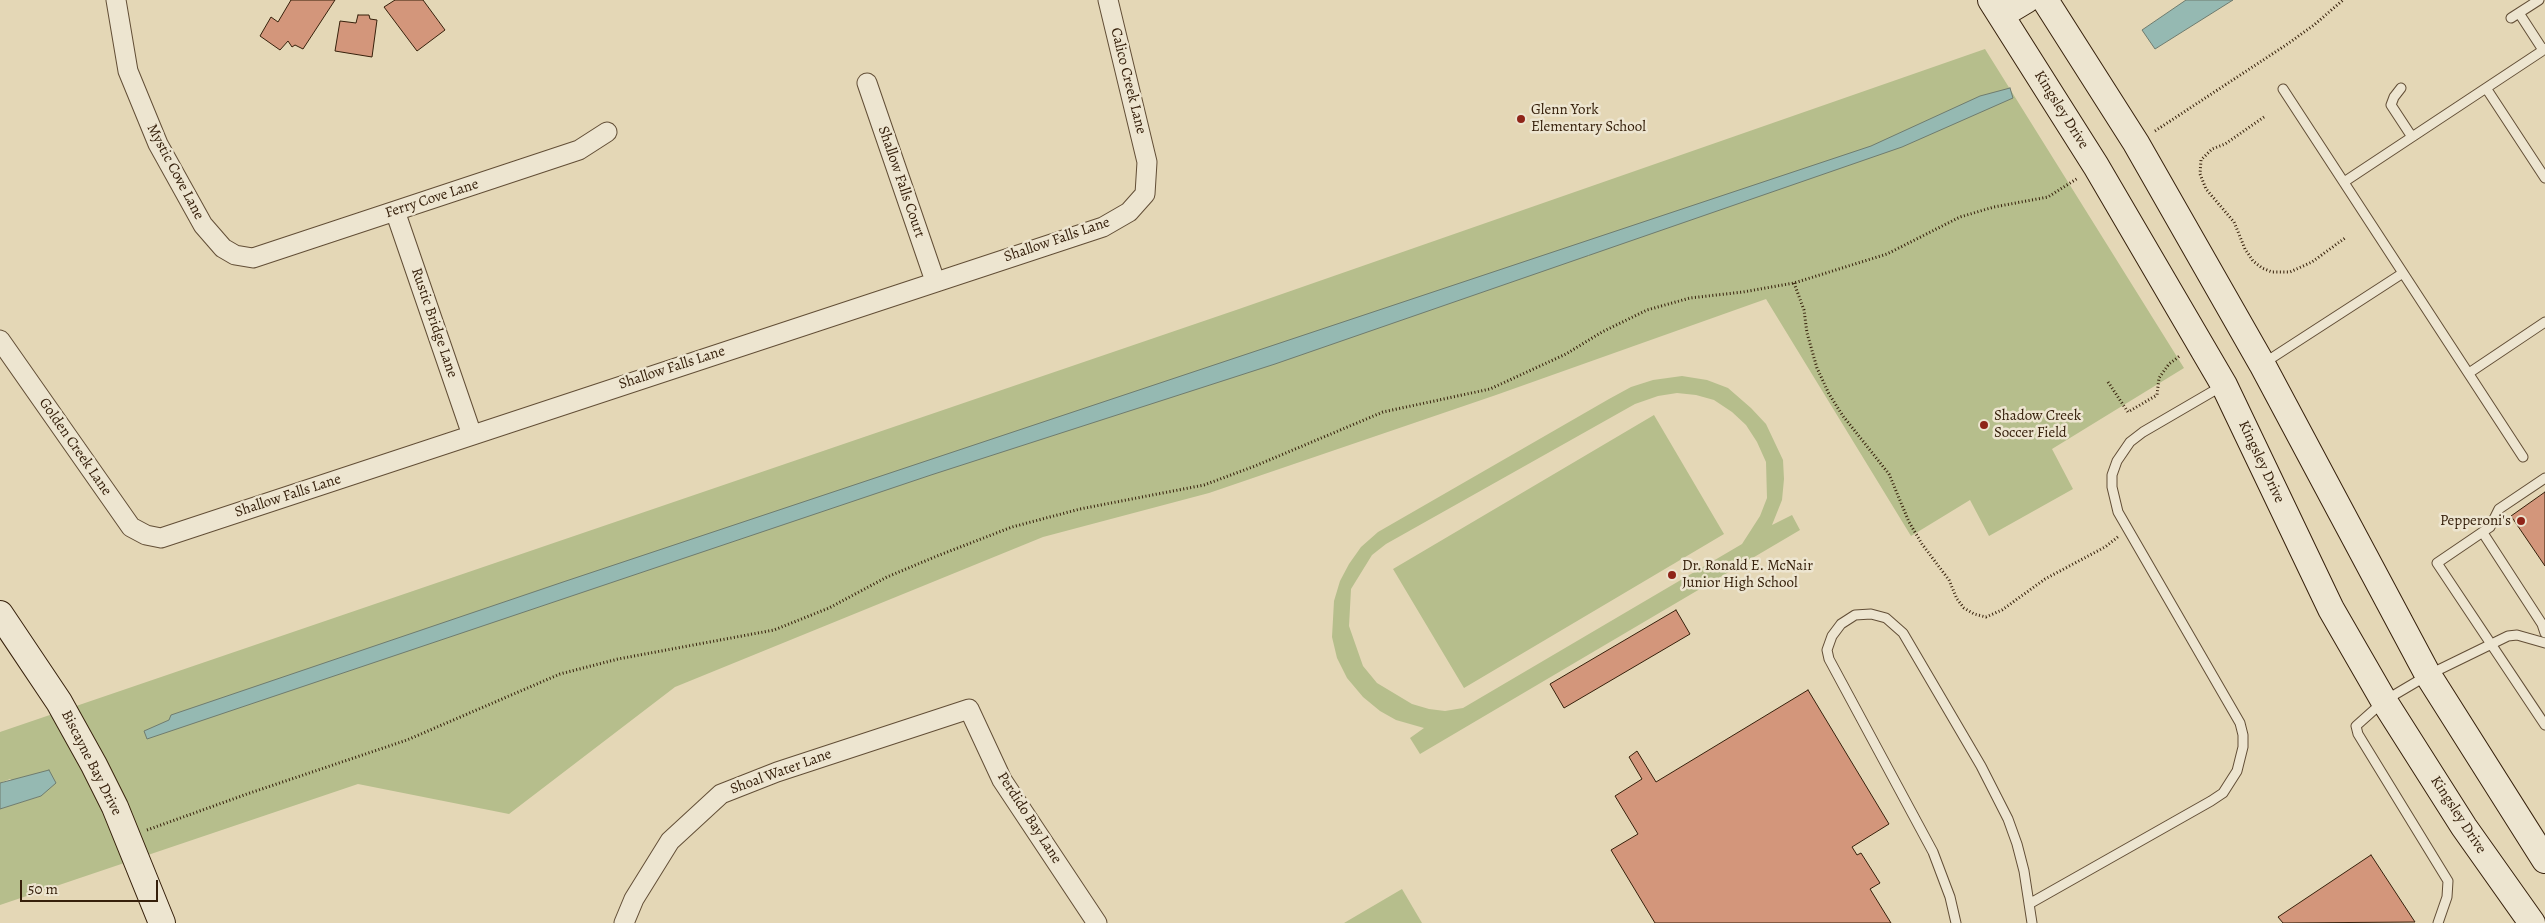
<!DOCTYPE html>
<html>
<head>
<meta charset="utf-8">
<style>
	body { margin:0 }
	#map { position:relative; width:2545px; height:923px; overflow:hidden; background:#e4d7b6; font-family:Alegreya,serif }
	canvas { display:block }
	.scale { position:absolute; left:20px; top:880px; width:138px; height:22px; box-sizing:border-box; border:2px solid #36200b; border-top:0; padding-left:6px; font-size:15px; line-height:18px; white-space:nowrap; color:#36200b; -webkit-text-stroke:4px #ede5d0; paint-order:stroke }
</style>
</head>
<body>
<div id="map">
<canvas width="2545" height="923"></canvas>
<div class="scale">50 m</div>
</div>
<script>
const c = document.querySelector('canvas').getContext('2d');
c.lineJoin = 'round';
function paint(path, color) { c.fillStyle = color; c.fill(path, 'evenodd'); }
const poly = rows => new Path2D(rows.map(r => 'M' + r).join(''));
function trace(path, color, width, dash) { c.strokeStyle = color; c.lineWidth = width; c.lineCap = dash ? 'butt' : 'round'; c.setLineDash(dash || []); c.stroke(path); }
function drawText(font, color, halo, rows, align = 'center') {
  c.font = font + ' Alegreya,serif'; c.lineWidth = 5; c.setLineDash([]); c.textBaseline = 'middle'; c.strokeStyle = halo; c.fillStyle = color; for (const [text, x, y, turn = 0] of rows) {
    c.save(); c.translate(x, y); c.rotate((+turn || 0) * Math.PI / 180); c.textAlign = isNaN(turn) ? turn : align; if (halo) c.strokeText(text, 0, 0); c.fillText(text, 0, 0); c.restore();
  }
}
const green = poly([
	[1985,49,2184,368,2052,449,2073,489,1989,536,1970,500,1911,536,1766,299,1496,395,1209,493,1043,537,675,687,509,814,358,784,0,905,0,809,41,796,10,779,0,783,0,732,1239,309],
	[1682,376,1707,380,1728,388,1751,408,1766,424,1783,460,1784,479,1782,500,1772,525,1792,515,1800,530,1420,754,1410,738,1424,728,1396,720,1380,711,1363,697,1347,678,1337,658,1332,637,1334,601,1340,581,1349,564,1361,547,1378,532,1609,399,1631,387,1653,380],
	[1677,393,1696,395,1714,400,1732,412,1746,425,1757,442,1766,462,1767,498,1760,516,1742,544,1463,708,1445,711,1429,709,1412,704,1377,683,1363,666,1349,626,1351,589,1372,555,1386,544,1635,404,1658,396],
	[1654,415,1724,534,1464,688,1393,569],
	[1402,889,1422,923,1344,923]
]);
const water = poly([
	[2186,0,2233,0,2155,49,2142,30,2186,0],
	[2010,88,2013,98,1902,147,1275,364,931,475,147,739,144,731,169,720,171,715,563,582,1871,146,1980,96,2010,88],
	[49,770,56,783,41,796,0,809,0,783,49,770]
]);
const building = poly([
	[291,0,335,0,303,49,295,45,292,47,288,41,280,50,260,36,271,17,278,22,291,0],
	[395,0,423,0,445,30,417,51,384,7,395,0],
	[358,15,369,15,370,19,377,20,372,57,335,51,340,21,356,23,358,15],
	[2545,492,2545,566,2511,516,2545,492],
	[1676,610,1690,634,1564,708,1550,684,1676,610],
	[1808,690,1889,824,1852,847,1857,855,1861,853,1880,883,1870,889,1891,923,1655,923,1611,850,1638,834,1615,796,1642,779,1629,757,1637,751,1656,782,1808,690],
	[2371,855,2415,922,2283,923,2278,917,2371,855]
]);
const path = poly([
	[2264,117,2225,144,2212,149,2201,160,2200,174,2206,189,2234,222,2245,249,2253,261,2262,268,2272,272,2290,272,2312,262,2345,238],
	[2155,131,2286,45,2314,25,2343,0],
	[1794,283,1804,310,1807,333,1817,368,1829,394,1843,416,1889,474,1909,522,1922,544,1949,580,1957,599,1964,608,1974,614,1986,617,2002,610,2045,579,2105,547,2119,536],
	[2108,382,2128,412,2157,395,2159,378,2169,364,2181,355],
	[147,830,247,794,407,740,560,674,618,659,774,630,829,608,887,577,937,556,1012,527,1080,509,1204,485,1255,466,1383,412,1490,389,1566,354,1602,332,1647,310,1690,298,1743,292,1794,283,1887,254,1960,217,1994,207,2048,197,2078,178]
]);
const lane = poly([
	[2519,13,2543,50],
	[2511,18,2539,0],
	[2401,88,2394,97,2391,105,2412,137],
	[2486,88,2545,178],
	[2283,89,2523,457],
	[2344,182,2545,49],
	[2264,363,2403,273],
	[2469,373,2545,322],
	[2545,478,2499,509,2490,527,2437,563,2545,725],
	[2483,533,2542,624,2545,633],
	[2029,904,2211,801,2223,793,2237,771,2243,747,2243,735,2240,723,2118,512,2112,487,2112,475,2117,461,2130,442,2143,432,2222,386],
	[1956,923,1950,897,1933,852,1829,659,1827,650,1832,636,1841,624,1855,615,1871,614,1886,618,1903,633,1981,766,2008,819,2017,844,2024,871,2032,923],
	[2438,923,2447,897,2448,881,2358,734,2356,726,2384,701,2428,675,2508,636,2517,635,2545,643]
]);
const street = poly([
	[116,0,128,71,158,144,203,225,223,248,235,255,253,258,395,211,579,150,607,132],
	[867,83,935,281],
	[395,211,472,435],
	[0,340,131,527,146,535,161,538,1103,227,1129,212,1145,194,1147,162,1108,0],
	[624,923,634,899,670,841,721,794,777,772,969,709,1002,780,1097,923]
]);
const secondary = poly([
	[1991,0,2096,166,2224,385,2331,609,2384,701,2464,827,2532,923],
	[2045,0,2136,143,2262,364,2428,675,2545,860],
	[2001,15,2026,0],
	[0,614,59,702,94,765,115,807,162,923]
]);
const markers = [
	[1521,119,5,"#8f2418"],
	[1984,425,5,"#8f2418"],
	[2521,521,5,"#8f2418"],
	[1672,575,5,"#8f2418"]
];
const streetNames = [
	["Calico Creek Lane",1128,81,76],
	["Kingsley Drive",2061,110,58],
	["Mystic Cove Lane",175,172,62],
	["Shallow Falls Court",901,182,71],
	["Ferry Cove Lane",432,199,-18],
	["Shallow Falls Lane",1057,240,-19],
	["Rustic Bridge Lane",434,323,71],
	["Shallow Falls Lane",672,368,-18],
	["Golden Creek Lane",75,447,55],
	["Kingsley Drive",2261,462,65],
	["Shallow Falls Lane",288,496,-18],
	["Biscayne Bay Drive",91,763,63],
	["Shoal Water Lane",781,772,-20],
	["Kingsley Drive",2458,815,57],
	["Perdido Bay Lane",1029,818,57]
];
const poiNames = [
	["Glenn York",1531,110],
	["Elementary School",1531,127],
	["Shadow Creek",1994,416],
	["Soccer Field",1994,433],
	["Pepperoni's",2511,521,"right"],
	["Dr. Ronald E. McNair",1682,566],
	["Junior High School",1682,583]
];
paint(green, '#b6be8c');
paint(water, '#95b9b2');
trace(water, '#6f7c6f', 1);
paint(building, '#d3967b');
trace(building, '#36200b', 1);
trace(lane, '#624e36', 11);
trace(street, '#624e36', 21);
trace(secondary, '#36200b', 28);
trace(path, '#36200b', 3, [1, 2.5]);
trace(lane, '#ede5d0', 9);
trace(street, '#ede5d0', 19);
trace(secondary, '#ede5d0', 26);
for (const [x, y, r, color] of markers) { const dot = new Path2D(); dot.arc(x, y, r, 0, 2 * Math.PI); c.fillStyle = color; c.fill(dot); trace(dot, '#ede5d0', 2); }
drawText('15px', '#36200b', '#ede5d0', streetNames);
drawText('15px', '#36200b', '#ede5d0', poiNames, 'left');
</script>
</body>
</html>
